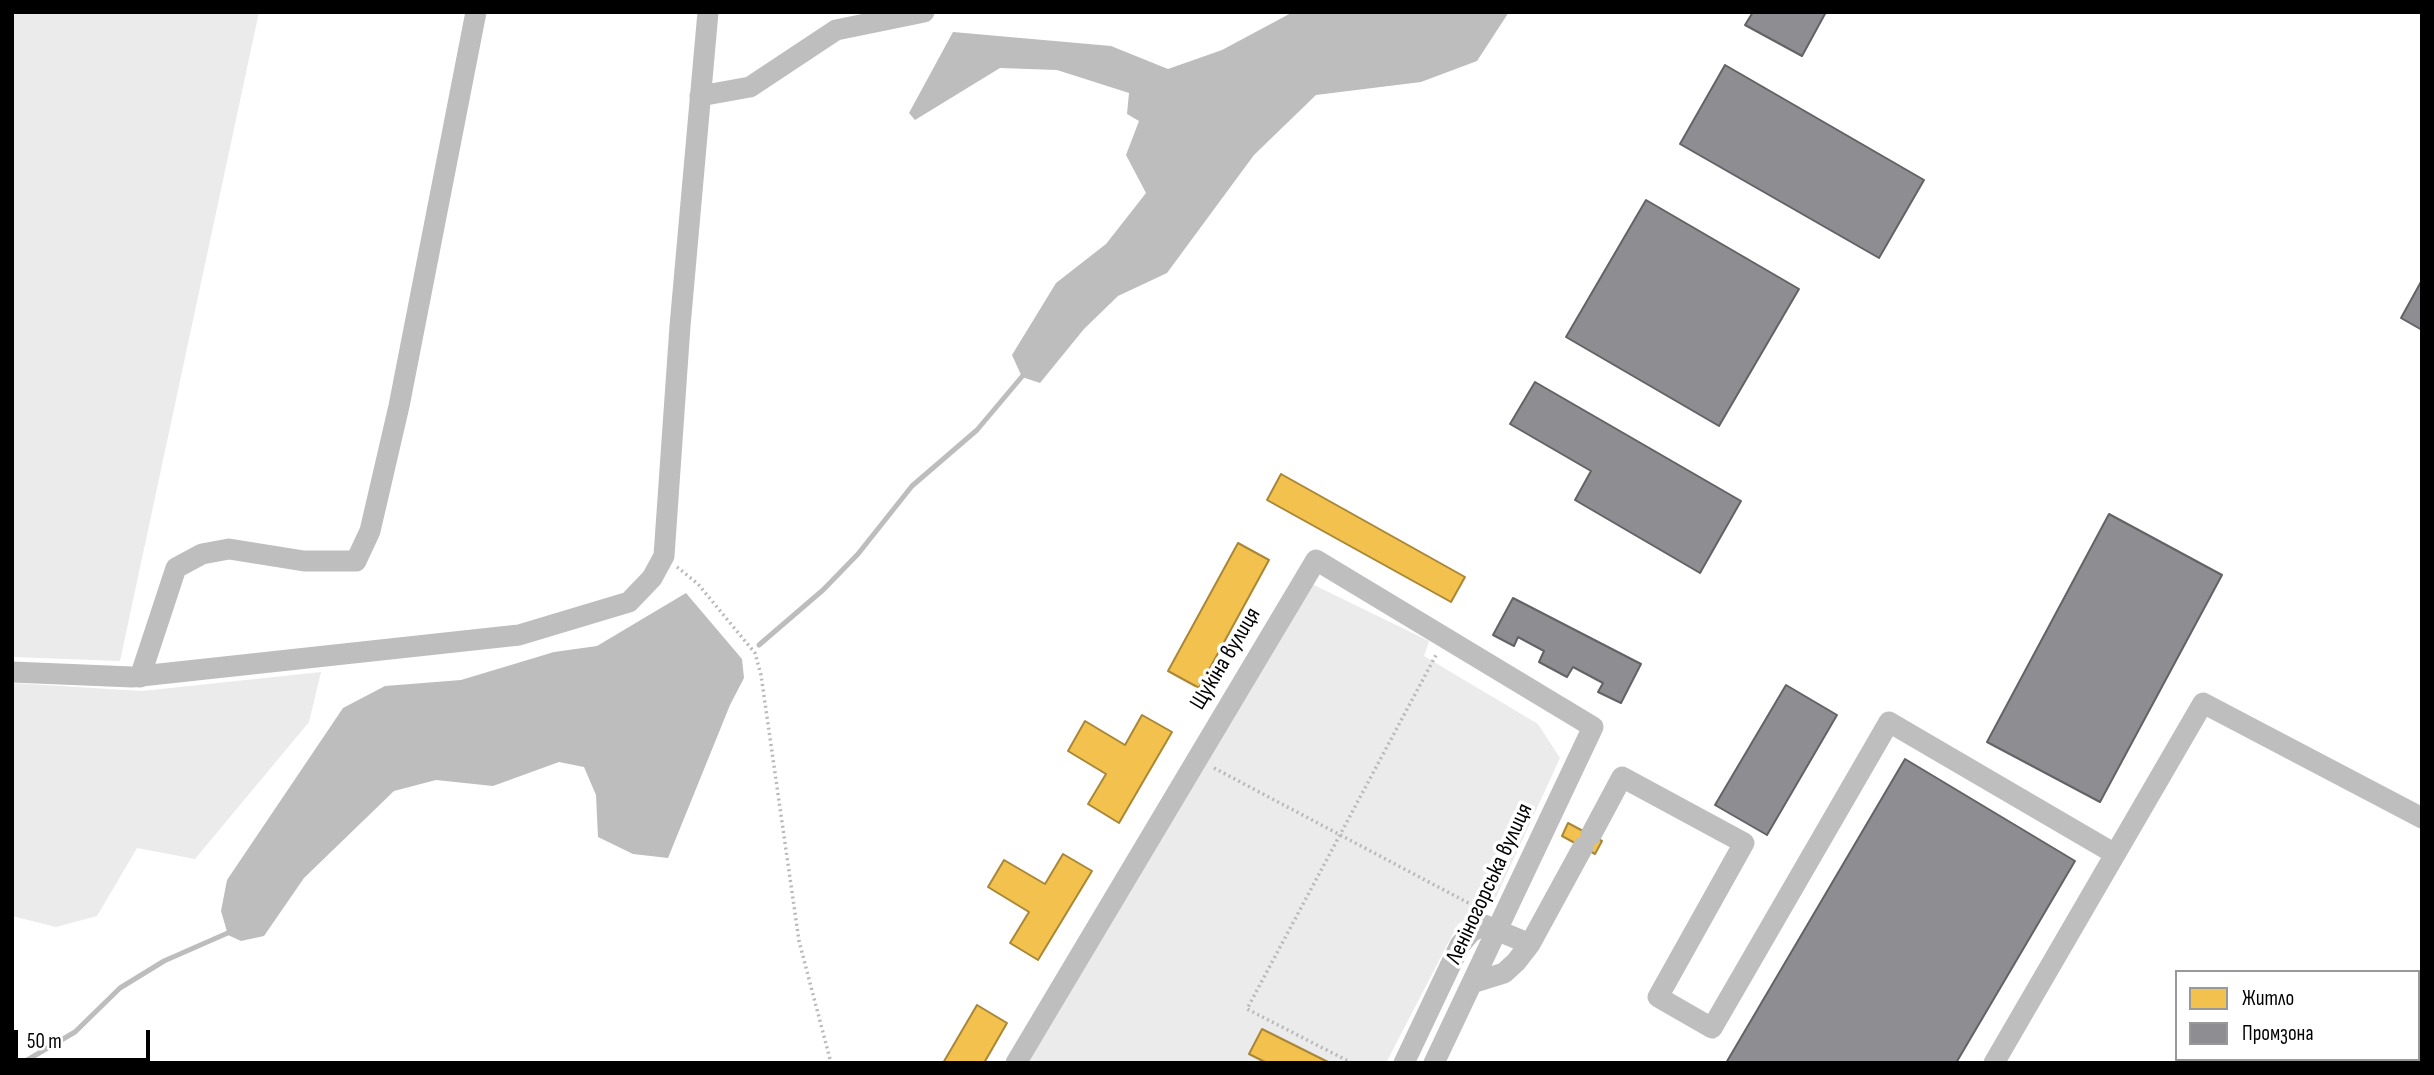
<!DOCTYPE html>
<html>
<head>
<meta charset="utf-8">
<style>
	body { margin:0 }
	#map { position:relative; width:2434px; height:1075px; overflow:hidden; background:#fff; font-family:"Sofia Sans Condensed",sans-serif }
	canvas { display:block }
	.frame { position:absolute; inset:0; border:14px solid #000; pointer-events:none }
	.legend { position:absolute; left:2175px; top:970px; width:245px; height:91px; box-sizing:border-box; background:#fff; border:2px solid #999; margin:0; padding:9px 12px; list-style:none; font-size:21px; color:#000 }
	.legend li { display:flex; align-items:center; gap:14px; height:35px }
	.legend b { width:35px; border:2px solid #999 }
	.scale { position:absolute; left:14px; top:1030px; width:136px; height:32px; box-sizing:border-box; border:4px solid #000; border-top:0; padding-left:9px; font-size:21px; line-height:24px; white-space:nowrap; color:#000; -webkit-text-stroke:5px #fff; paint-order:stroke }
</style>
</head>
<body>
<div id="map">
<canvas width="2434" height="1075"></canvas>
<div class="frame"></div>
<ul class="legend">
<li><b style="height:19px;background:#f2c14e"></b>Житло</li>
<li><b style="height:19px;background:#8d8d92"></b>Промзона</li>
</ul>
<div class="scale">50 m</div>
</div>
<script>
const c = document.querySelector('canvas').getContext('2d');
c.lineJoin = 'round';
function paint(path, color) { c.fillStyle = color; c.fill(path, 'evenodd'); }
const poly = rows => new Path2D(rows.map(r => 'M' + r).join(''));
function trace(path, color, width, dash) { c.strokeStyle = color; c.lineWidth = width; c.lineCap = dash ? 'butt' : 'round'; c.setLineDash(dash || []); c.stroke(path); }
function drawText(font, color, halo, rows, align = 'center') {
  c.font = font + ' "Sofia Sans Condensed",sans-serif'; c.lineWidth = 7; c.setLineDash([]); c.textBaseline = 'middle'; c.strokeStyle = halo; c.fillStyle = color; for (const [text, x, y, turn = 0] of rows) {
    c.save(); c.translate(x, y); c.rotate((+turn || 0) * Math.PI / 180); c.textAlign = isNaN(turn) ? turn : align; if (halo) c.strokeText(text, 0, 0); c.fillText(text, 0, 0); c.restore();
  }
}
const green = poly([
	[12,12,259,12,120,661,12,657],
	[1312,584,1429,641,1424,656,1538,724,1560,758,1492,906,1458,924,1386,1063,1027,1063],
	[321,672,309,722,195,859,137,848,97,916,56,927,12,916,12,683,142,691]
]);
const water = poly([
	[1293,12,1509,12,1477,61,1421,82,1316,95,1254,155,1167,273,1118,296,1084,329,1040,383,1022,377,1012,355,1056,283,1106,244,1146,193,1126,155,1139,121,1127,114,1129,93,1057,70,1000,68,915,120,909,113,953,32,1111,46,1168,69,1222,50],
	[686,593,742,659,744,678,730,705,668,858,633,854,598,837,596,795,584,767,559,762,493,786,436,780,394,791,304,878,264,936,241,941,228,935,221,911,227,880,343,708,385,686,461,680,554,652,597,646]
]);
const homes = poly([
	[1281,474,1465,577,1451,602,1267,500,1281,474],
	[1238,543,1269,560,1199,688,1168,671,1238,543],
	[1142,715,1172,732,1119,823,1088,804,1106,774,1068,751,1085,721,1125,745,1142,715],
	[1568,823,1602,841,1595,854,1562,836,1568,823],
	[1063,854,1092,871,1038,960,1010,943,1029,912,988,887,1004,860,1045,884,1063,854],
	[977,1005,1007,1023,984,1063,943,1063,977,1005],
	[1262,1029,1330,1063,1267,1063,1249,1054,1262,1029]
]);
const industry = poly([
	[1753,12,1826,12,1802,56,1745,25,1753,12],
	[1725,65,1924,180,1879,258,1680,144,1725,65],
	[1646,200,1799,289,1719,426,1566,337,1646,200],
	[2422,280,2422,330,2401,318,2422,280],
	[1535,382,1741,501,1700,573,1575,500,1591,471,1510,424,1535,382],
	[2109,514,2222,575,2100,802,1987,742,2109,514],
	[1513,598,1641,664,1621,703,1598,692,1603,683,1573,667,1567,677,1539,662,1544,651,1518,637,1514,646,1493,635,1513,598],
	[1786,685,1837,715,1767,835,1715,805,1786,685],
	[1905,759,2075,861,1956,1063,1726,1063,1905,759]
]);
const stream = poly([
	[759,645,823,590,858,554,912,486,977,430,1025,373],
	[22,1063,75,1032,120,988,164,961,230,932]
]);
const path = poly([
	[677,567,698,584,755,653,761,675,799,941,831,1063],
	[1214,768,1476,907],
	[1352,1063,1247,1009,1436,655]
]);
const minor = poly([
	[700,96,750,87,836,30,924,12],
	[12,672,132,677,519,635,629,602,652,578,664,556,680,326,708,12],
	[140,677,176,568,202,554,229,549,304,561,356,561,370,531,399,406,476,12],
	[1591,835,1622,777,1744,843,1658,997,1712,1028,1889,722,2115,854],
	[1472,983,1504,973,1516,962,1530,944,1583,847],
	[1016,1063,1316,560,1593,727,1434,1063],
	[1404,1063,1460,945,1471,932,1484,925,1530,944],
	[1994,1063,2203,703,2422,818]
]);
const streetNames = [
	["Щукіна вулиця",1226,659,-59],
	["Леніногорська вулиця",1490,884,-65]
];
paint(green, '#ebebeb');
paint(water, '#bdbdbd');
paint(homes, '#f2c14e');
trace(homes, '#a98737', 2);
paint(industry, '#8d8d92');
trace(industry, '#636366', 2);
trace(stream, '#bdbdbd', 5);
trace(path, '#b9b9b9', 3.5, [2, 3.5]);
trace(minor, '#bebebe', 21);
drawText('23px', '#000', '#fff', streetNames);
</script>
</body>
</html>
